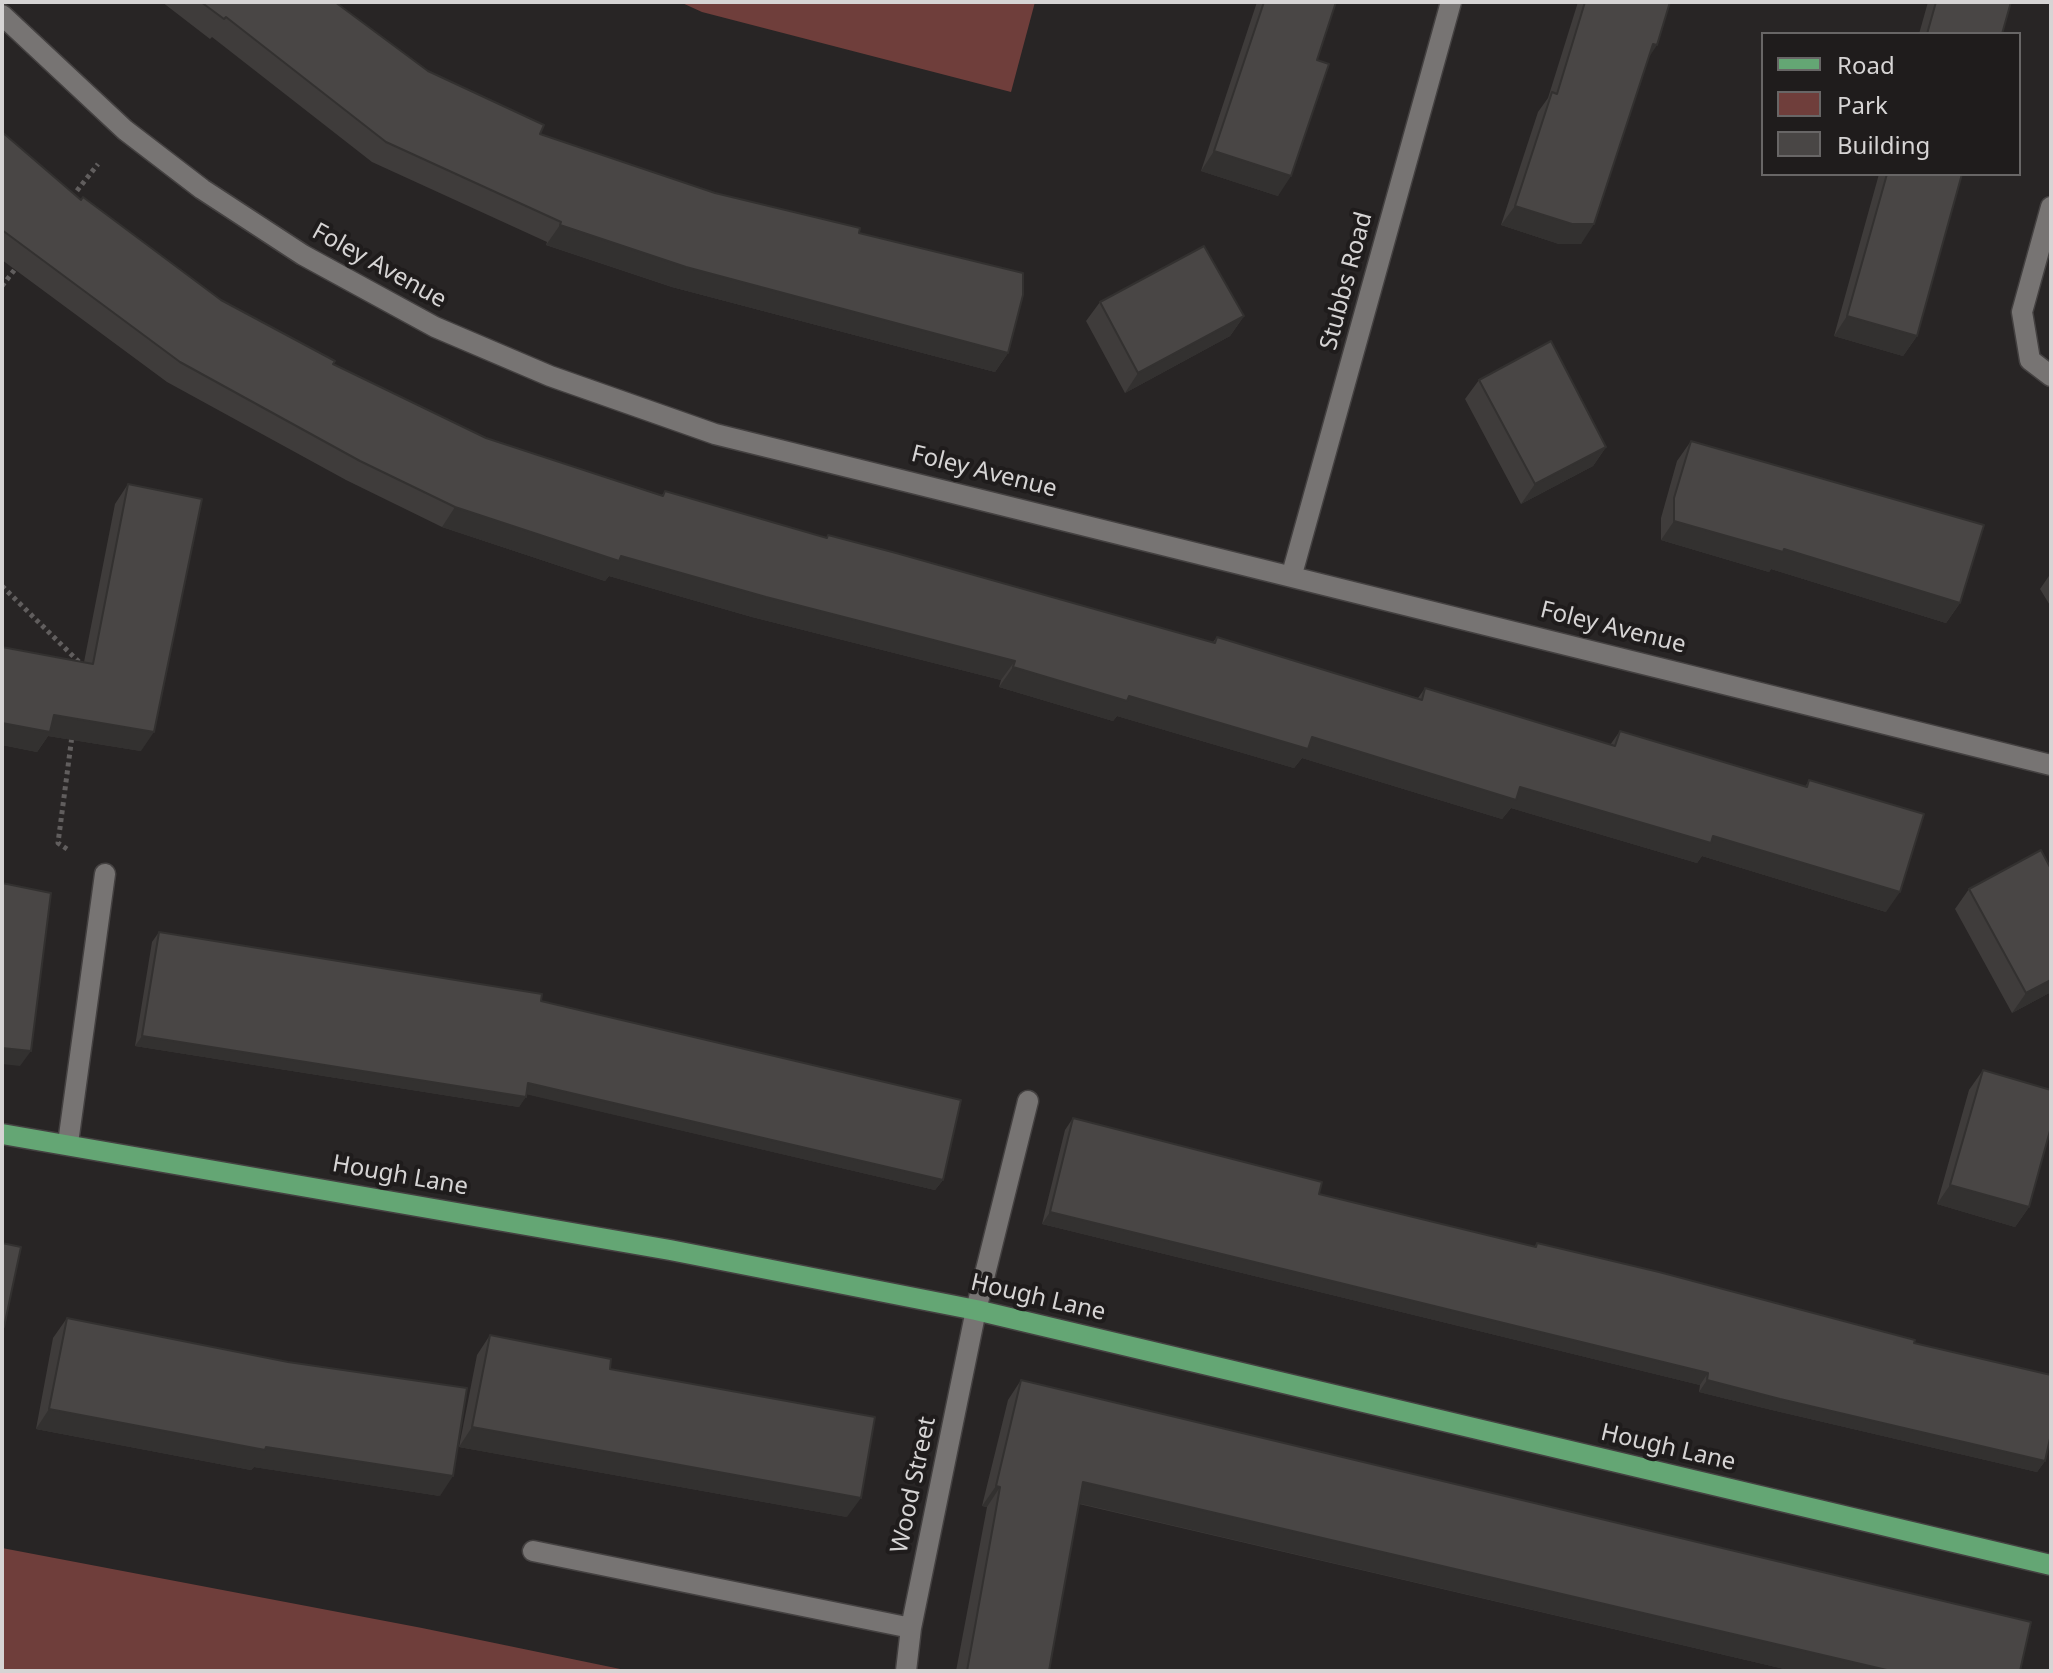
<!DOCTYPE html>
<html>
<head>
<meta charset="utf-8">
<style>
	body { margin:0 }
	#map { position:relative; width:2053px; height:1673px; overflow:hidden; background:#282525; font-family:"Noto Sans",sans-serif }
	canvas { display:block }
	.frame { position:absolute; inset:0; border:4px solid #d6d4d4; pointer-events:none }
	.legend { position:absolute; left:1761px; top:32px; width:260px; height:144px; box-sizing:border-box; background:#1f1c1c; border:2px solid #686666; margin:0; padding:10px 14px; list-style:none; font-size:24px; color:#d6d4d4 }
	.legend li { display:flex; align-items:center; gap:16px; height:40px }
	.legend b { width:40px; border:2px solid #686666 }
</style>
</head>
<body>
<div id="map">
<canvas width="2053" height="1673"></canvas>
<div class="frame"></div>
<ul class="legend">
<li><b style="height:10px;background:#64a674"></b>Road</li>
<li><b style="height:22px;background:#6f3e3b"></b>Park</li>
<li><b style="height:22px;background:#494645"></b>Building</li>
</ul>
</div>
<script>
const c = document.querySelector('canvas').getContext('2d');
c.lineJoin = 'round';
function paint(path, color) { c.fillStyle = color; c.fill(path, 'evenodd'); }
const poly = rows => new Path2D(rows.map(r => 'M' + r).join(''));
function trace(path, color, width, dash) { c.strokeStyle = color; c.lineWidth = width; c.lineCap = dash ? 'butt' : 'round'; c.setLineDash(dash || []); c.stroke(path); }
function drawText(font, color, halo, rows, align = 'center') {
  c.font = font + ' "Noto Sans",sans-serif'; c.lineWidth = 8; c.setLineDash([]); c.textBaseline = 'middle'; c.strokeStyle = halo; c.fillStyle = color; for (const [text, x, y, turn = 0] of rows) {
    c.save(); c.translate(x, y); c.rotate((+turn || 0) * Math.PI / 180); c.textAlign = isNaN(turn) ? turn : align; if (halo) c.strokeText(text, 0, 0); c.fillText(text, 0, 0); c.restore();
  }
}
const green = poly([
	[680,2,1035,2,1011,92,702,12],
	[2,1548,422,1628,630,1671,2,1671]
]);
const path = poly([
	[72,197,98,164],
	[2,286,19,264],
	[2,586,80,663],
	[67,849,58,843,72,736]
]);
const minor = poly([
	[2,15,125,130,202,189,303,255,435,327,550,376,715,434,2051,765],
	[2051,207,2022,312,2030,360,2051,376],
	[1292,574,1451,2],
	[68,1143,105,874],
	[533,1551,911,1628],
	[906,1671,911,1628,976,1310,1028,1101]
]);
const major = poly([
	[2,1134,670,1250,976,1310,2051,1565]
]);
const wall = poly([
	[162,2,335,2,428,71,540,134,715,193,859,233,1008,353,995,372,672,287,546,245,547,242,372,162,212,37,210,39],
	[1257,2,1336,2,1317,60,1278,196,1201,171],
	[1578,2,1670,2,1648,58,1581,244,1559,244,1501,225,1538,112,1548,98],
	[1928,2,2011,2,2002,34,1919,34],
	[2,132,81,200,221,300,333,364,486,438,662,495,665,491,826,538,828,535,1213,642,1217,637,1418,698,1425,688,1610,745,1620,731,1805,787,1809,780,1886,912,1702,856,1697,863,1511,808,1502,819,1302,758,1294,768,1117,716,1113,721,999,687,1001,680,752,617,609,576,605,581,442,527,346,480,167,382,2,260],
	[1879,174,1962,174,1917,336,1903,356,1834,336],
	[1100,302,1244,316,1230,336,1125,393,1086,321],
	[1479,380,1606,447,1593,466,1521,504,1465,399],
	[1691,441,1960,603,1946,623,1771,569,1769,572,1661,540,1661,518,1677,461],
	[128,484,141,751,48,736,37,752,2,745,2,647,84,662,115,504],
	[2051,573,2051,607,2040,589],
	[2051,869,2051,992,2012,1013,1955,909,1969,889],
	[159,932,541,1001,943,1180,935,1190,527,1094,519,1107,135,1046,152,942],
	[1983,1070,2029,1207,2015,1227,1937,1204,1969,1090],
	[1073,1118,1319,1194,1534,1247,1537,1243,1914,1343,2045,1461,2037,1472,1772,1410,1699,1392,1700,1385,1042,1224,1065,1130],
	[67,1318,440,1496,254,1467,251,1470,36,1429,53,1338],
	[490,1335,847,1517,459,1447,477,1355],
	[1021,1380,1793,1671,1079,1504,1049,1671,956,1671,987,1507,982,1506,1008,1400]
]);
const shadedWall = poly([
	[1653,44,1657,45,1644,65],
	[1214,151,1291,176,1278,196,1201,171],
	[1515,206,1594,224,1581,244,1559,244,1501,225],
	[560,225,1008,353,995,372,672,287,546,245],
	[1244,316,1230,336,1125,393,1138,373],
	[1847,316,1917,336,1903,356,1834,336],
	[1606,447,1593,466,1521,504,1535,484],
	[455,507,621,556,1015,661,1001,680,752,617,609,576,605,581,442,527],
	[1674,521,1784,549,1960,603,1946,623,1771,569,1769,572,1661,540],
	[1013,667,1129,696,1312,737,1520,787,1713,836,1900,892,1886,912,1702,856,1697,863,1511,808,1502,819,1302,758,1294,768,1117,716,1113,721,999,687],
	[54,715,154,732,141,751,48,736,37,752,2,745,2,723],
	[2051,980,2051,992,2012,1013,2026,993],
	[142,1036,526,1097,519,1107,135,1046],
	[2,1048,31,1051,20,1066,2,1064],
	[528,1083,943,1180,935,1190,521,1093],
	[1950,1185,2029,1207,2015,1227,1937,1204],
	[1050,1212,1708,1373,1700,1385,1042,1224],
	[1707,1380,2045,1461,2037,1472,1772,1410,1699,1392],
	[49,1409,266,1447,453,1476,440,1496,254,1467,251,1470,36,1429],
	[472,1427,861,1498,847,1517,459,1447],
	[1083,1482,1891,1671,1793,1671,1069,1501],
	[996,1486,1000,1487,987,1507,982,1506]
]);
const building = poly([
	[201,2,335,2,428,71,544,125,540,134,715,193,860,228,859,233,1023,273,1023,295,1008,353,686,267,560,225,561,222,386,142,226,17,224,19,201,2],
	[1264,2,1336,2,1317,60,1329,64,1291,176,1214,151,1264,2],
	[1585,2,1670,2,1657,45,1653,44,1594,224,1572,224,1515,206,1552,92,1557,94,1585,2],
	[1936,2,2011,2,2002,34,1927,34,1936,2],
	[2,132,81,200,83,197,221,300,335,361,333,364,486,438,663,496,665,491,827,538,828,535,896,553,1215,643,1217,637,1422,700,1425,688,1615,746,1620,731,1807,787,1809,780,1924,814,1900,892,1713,836,1711,843,1520,787,1516,800,1312,737,1308,749,1129,696,1127,701,1013,667,1015,661,766,597,621,556,619,561,455,507,360,461,180,362,2,230,2,132],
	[1887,174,1962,174,1917,336,1847,316,1887,174],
	[1204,246,1244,316,1138,373,1100,302,1204,246],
	[1551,341,1606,447,1535,484,1479,380,1551,341],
	[1691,441,1984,525,1960,603,1784,549,1783,552,1674,521,1674,498,1691,441],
	[128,484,202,499,154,732,54,715,50,732,2,723,2,647,93,664,128,484],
	[2041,850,2051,869,2051,980,2026,993,1969,889,2041,850],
	[2,883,51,893,31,1051,2,1048,2,883],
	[159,932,542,994,541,1001,961,1100,943,1180,528,1083,526,1097,142,1036,159,932],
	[1983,1070,2051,1090,2051,1127,2029,1207,1950,1185,1983,1070],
	[1073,1118,1322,1182,1319,1194,1536,1247,1537,1243,1659,1272,1915,1340,1914,1343,2051,1375,2051,1434,2045,1461,1780,1399,1707,1380,1708,1373,1050,1212,1073,1118],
	[2,1243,21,1247,4,1327,2,1327,2,1243],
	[67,1318,288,1362,467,1388,453,1476,266,1447,265,1450,49,1409,67,1318],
	[490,1335,611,1359,610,1369,875,1417,861,1498,472,1427,490,1335],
	[1021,1380,2031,1622,2020,1671,1891,1671,1083,1482,1049,1671,967,1671,1000,1487,996,1486,1021,1380]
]);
const streetNames = [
	["Foley Avenue",379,266,29],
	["Stubbs Road",1347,281,-75],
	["Foley Avenue",984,472,14],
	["Foley Avenue",1613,628,14],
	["Hough Lane",400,1176,10],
	["Hough Lane",1038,1298,13],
	["Hough Lane",1668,1448,13],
	["Wood Street",914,1485,-78]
];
paint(green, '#6f3e3b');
trace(minor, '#444141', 23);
trace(major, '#444141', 23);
trace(path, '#615e5e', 5, [4, 4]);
trace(minor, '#777473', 20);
trace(major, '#64a674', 20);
paint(wall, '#3f3c3b');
paint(shadedWall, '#333130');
paint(building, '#494645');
trace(building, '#333130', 2);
drawText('24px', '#d6d4d4', '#1f1c1c', streetNames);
</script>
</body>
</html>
